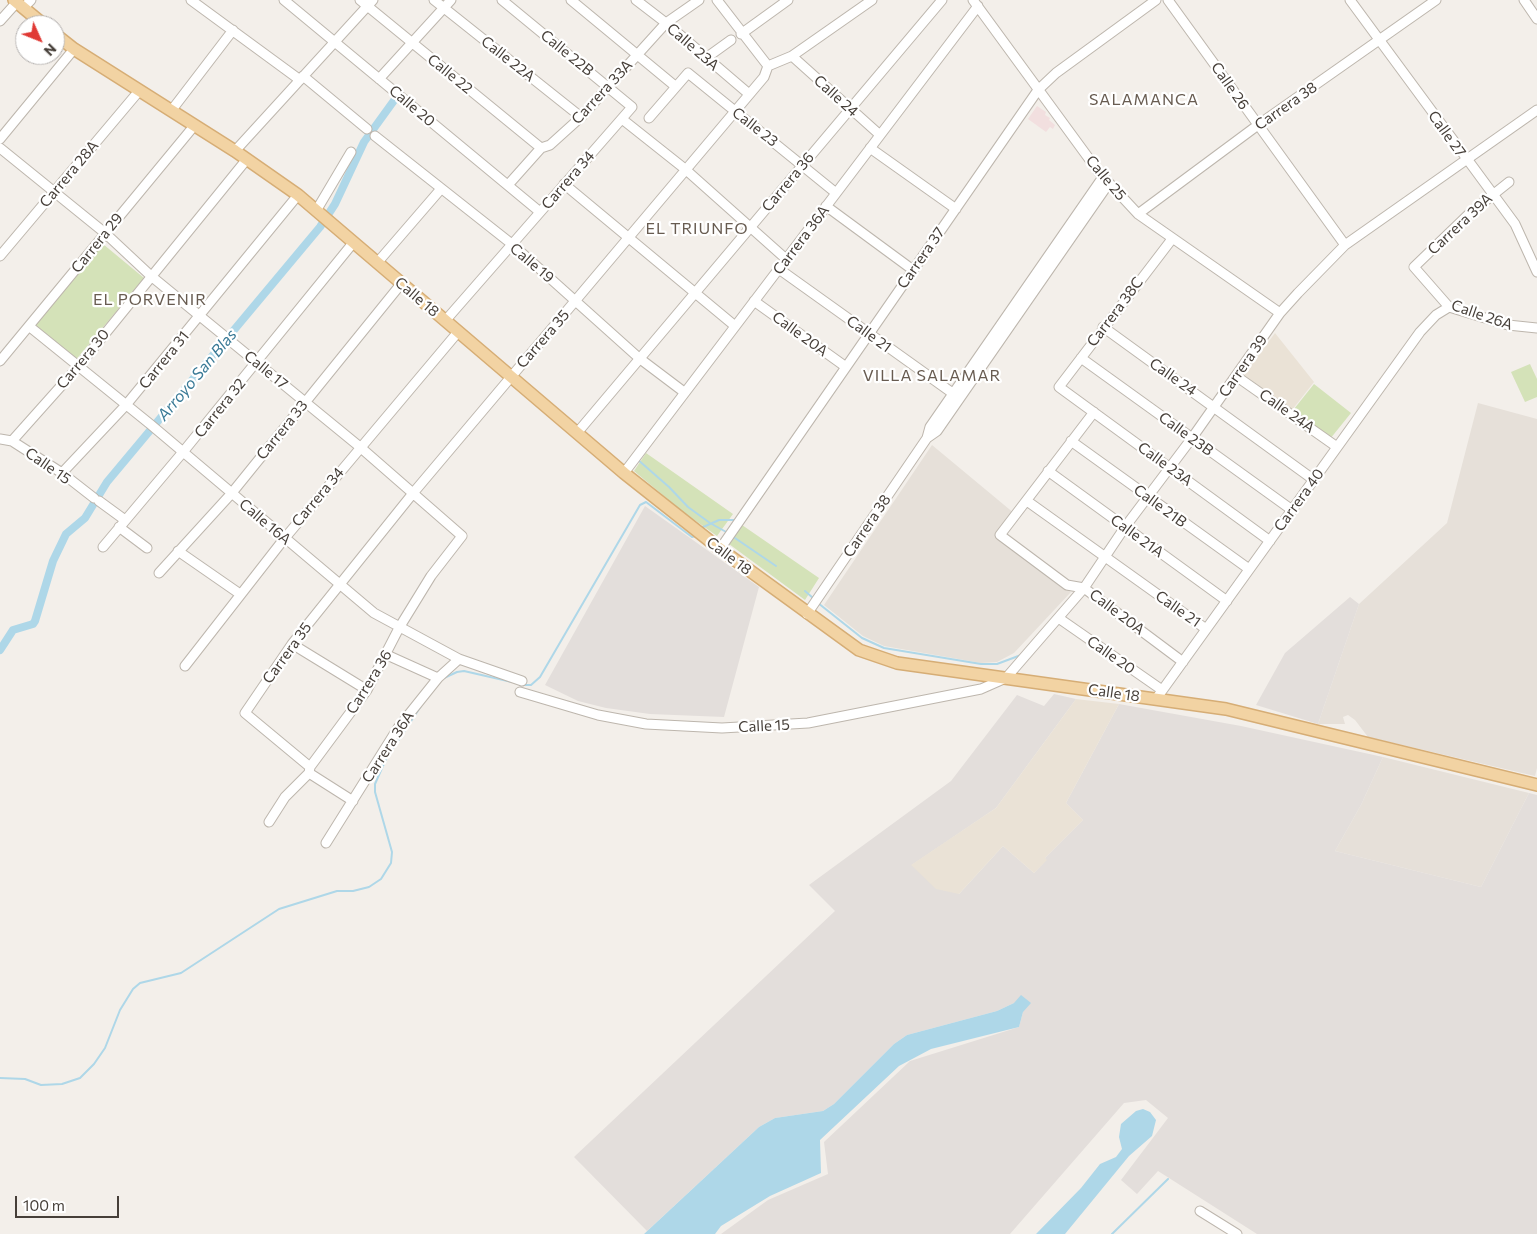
<!DOCTYPE html>
<html>
<head>
<meta charset="utf-8">
<style>
	body { margin:0 }
	#map { position:relative; width:1537px; height:1234px; overflow:hidden; background:#f3efea; font-family:Commissioner,sans-serif }
	canvas { display:block }
	.north { position:absolute; left:15px; top:15px; width:50px; height:50px; box-sizing:border-box; background:#fff; border:1px solid #b5b2b0; border-radius:50%; rotate:134deg; font-size:14px; font-weight:700; line-height:20px; text-align:center; color:#463f39 }
	.north::after { content:''; display:block; margin:auto; width:18px; height:22px; background:#e03934; clip-path:polygon(50% 0,100% 100%,50% 72%,0 100%) }
	.scale { position:absolute; left:15px; top:1196px; width:104px; height:22px; box-sizing:border-box; border:2px solid #463f39; border-top:0; padding-left:6px; font-size:15px; line-height:18px; white-space:nowrap; color:#463f39; -webkit-text-stroke:4px #fff; paint-order:stroke }
</style>
</head>
<body>
<div id="map">
<canvas width="1537" height="1234"></canvas>
<div class="north">N</div>
<div class="scale">100 m</div>
</div>
<script>
const c = document.querySelector('canvas').getContext('2d');
c.lineJoin = 'round';
function paint(path, color) { c.fillStyle = color; c.fill(path, 'evenodd'); }
const poly = rows => new Path2D(rows.map(r => 'M' + r).join(''));
function trace(path, color, width, dash) { c.strokeStyle = color; c.lineWidth = width; c.lineCap = dash ? 'butt' : 'round'; c.setLineDash(dash || []); c.stroke(path); }
function drawText(font, color, halo, rows, align = 'center') {
  c.font = font + ' Commissioner,sans-serif'; c.lineWidth = 4.5; c.setLineDash([]); c.textBaseline = 'middle'; c.strokeStyle = halo; c.fillStyle = color; for (const [text, x, y, turn = 0] of rows) {
    c.save(); c.translate(x, y); c.rotate((+turn || 0) * Math.PI / 180); c.textAlign = isNaN(turn) ? turn : align; if (halo) c.strokeText(text, 0, 0); c.fillText(text, 0, 0); c.restore();
  }
}
const residential = poly([
	[1478,403,1537,419,1537,768,1535,776,1368,737,1355,720,1348,715,1343,717,1345,724,1318,724,1359,604,1447,523],
	[932,445,1015,514,998,535,1071,592,1014,653,997,662,981,663,884,646,863,636,824,605],
	[1383,757,1529,793,1481,887,1335,851,1361,805]
]);
const industrial = poly([
	[645,506,759,587,724,717,650,714,606,708,578,701,545,685],
	[1350,597,1359,604,1318,724,1256,705,1285,653],
	[1054,694,1076,699,996,808,912,865,959,894,1003,846,1034,873,1046,860,1045,858,1083,820,1066,803,1119,704,1241,726,1383,757,1361,805,1335,851,1481,887,1529,793,1537,795,1537,1234,1257,1234,1158,1171,1137,1194,1121,1180,1168,1118,1146,1100,1124,1103,1010,1234,721,1234,768,1200,828,1174,824,1142,910,1061,1019,1027,1023,1012,1014,1003,997,1011,907,1035,894,1044,834,1104,823,1111,775,1118,759,1127,647,1231,574,1157,835,911,809,885,951,781,1017,695,1044,706]
]);
const education = poly([
	[1275,333,1314,382,1292,410,1244,375],
	[1076,699,1119,704,1066,803,1083,820,1045,858,1047,860,1034,873,1003,846,959,894,936,889,911,865,996,808]
]);
const medical = poly([
	[1037,106,1046,112,1045,115,1050,118,1049,120,1055,125,1053,129,1050,127,1046,132,1028,119]
]);
const green = poly([
	[103,244,144,278,75,361,34,327],
	[1530,364,1537,379,1537,397,1525,402,1511,372],
	[1314,384,1351,413,1330,439,1294,409],
	[646,453,733,514,717,536,682,511,634,471],
	[742,525,819,578,805,600,729,544]
]);
const water = poly([
	[1021,995,1031,1003,1023,1012,1019,1027,931,1049,899,1066,820,1140,821,1173,770,1196,721,1226,715,1234,644,1234,759,1127,775,1118,823,1111,834,1104,894,1044,907,1035,997,1011,1014,1003],
	[1143,1109,1150,1112,1156,1120,1152,1136,1129,1156,1065,1234,1036,1234,1081,1188,1100,1164,1116,1157,1122,1149,1119,1137,1121,1124,1136,1111]
]);
const stream = poly([
	[637,459,669,487,688,507,710,523,728,533],
	[701,528,719,520,737,520],
	[732,536,776,566],
	[805,591,813,598],
	[818,603,862,638,884,648,981,664,997,664,1021,655],
	[444,678,457,672,464,671,512,682],
	[524,685,531,685,540,677,640,505,646,502,692,537,696,536],
	[0,1078,25,1079,41,1085,62,1084,80,1078,94,1064,105,1048,120,1010,133,989,140,983,181,973,279,909,337,891,353,891,369,887,381,879,391,863,392,852,375,792,375,784,386,759,421,706],
	[1112,1234,1168,1179]
]);
const canal = poly([
	[0,650,13,630,33,624,35,621,53,561,66,534,85,518,107,482,320,227,335,204,364,142,398,95]
]);
const minor = poly([
	[191,0,300,80],
	[284,0,540,212],
	[360,0,541,148],
	[434,0,581,117],
	[571,0,675,86],
	[636,0,666,23,749,94],
	[717,0,768,66],
	[973,0,1098,171,1138,214,1280,313],
	[1168,0,1345,245],
	[1350,0,1515,224,1537,272],
	[1524,0,1537,19],
	[23,8,31,0],
	[0,21,17,2],
	[741,34,788,0],
	[792,56,880,135],
	[706,58,731,40],
	[768,66,792,56,872,0],
	[303,76,367,129],
	[379,79,451,0],
	[171,111,233,30],
	[649,118,688,73,836,193],
	[622,119,685,169,786,259],
	[375,136,513,245,639,358,684,392,686,391],
	[0,139,74,49],
	[0,148,105,233,151,276,360,447,462,536,431,576,399,628,367,690,310,767,309,773,285,797,269,822],
	[870,148,956,209],
	[235,151,373,0],
	[1509,182,1470,213,1414,267,1449,307,1508,325,1537,328],
	[564,184,735,326],
	[508,185,541,148,550,145,581,117,666,23,699,0],
	[826,206,913,270],
	[316,211,351,152],
	[1138,214,1258,125,1436,0],
	[1172,239,1059,387,1270,541],
	[0,256,139,91],
	[377,263,440,190],
	[779,269,958,397],
	[754,301,846,367],
	[445,321,632,107,502,0],
	[30,327,150,424,374,613,459,659,522,681],
	[1103,327,1314,480],
	[1081,358,1292,510],
	[0,361,194,126],
	[1236,376,1337,447],
	[1094,412,1000,535,1067,585,1084,588,1183,662],
	[577,433,942,0],
	[927,438,937,431,1109,183],
	[0,439,12,441,62,473,94,498],
	[12,441,78,367,247,159],
	[1071,441,1249,569],
	[1048,471,1227,601],
	[62,473,126,405,298,195],
	[624,473,978,6],
	[99,501,125,520],
	[1027,501,1206,629],
	[119,527,147,548],
	[103,547,183,452,353,243],
	[720,549,1038,90,1056,73,1156,0],
	[178,551,240,594],
	[159,573,231,494,401,284],
	[807,614,927,438,930,427,1103,177],
	[1060,619,1162,690],
	[292,644,367,690],
	[387,655,438,678],
	[185,666,284,539,458,332],
	[520,692,598,715,646,724,722,728,808,723,981,689,1006,678,1084,588,1125,527,1192,438,1280,313,1298,293,1345,245,1537,110],
	[1156,699,1420,332,1436,315,1449,307],
	[310,767,245,713,292,644,414,492,764,77,768,66],
	[309,773,353,801],
	[326,843,398,728,438,678,459,659],
	[1200,1211,1237,1234]
]);
const major = poly([
	[14,0,44,25],
	[55,34,74,49,235,151,298,195,624,473,720,549,859,650,897,663,1226,709,1537,785]
]);
const streetNames = [
	["Calle 23A",693,47,41],
	["Calle 22B",567,53,39],
	["Calle 22A",508,59,38],
	["Calle 22",450,74,39],
	["Calle 26",1230,86,55],
	["Carrera 33A",602,92,-47],
	["Calle 24",836,96,42],
	["Calle 20",412,106,40],
	["Carrera 38",1286,106,-35],
	["Calle 23",755,127,38],
	["Calle 27",1447,134,54],
	["Carrera 28A",69,174,-50],
	["Calle 25",1106,178,50],
	["Carrera 34",568,180,-49],
	["Carrera 36",788,182,-50],
	["Carrera 39A",1460,224,-43],
	["Carrera 36A",801,240,-53],
	["Carrera 29",97,243,-51],
	["Carrera 37",921,258,-55],
	["Calle 19",532,263,40],
	["Calle 18",417,297,40],
	["Carrera 38C",1115,312,-53],
	["Calle 26A",1482,315,19],
	["Calle 20A",800,334,36],
	["Calle 21",869,334,36],
	["Carrera 35",543,339,-49],
	["Carrera 30",83,359,-50],
	["Carrera 31",164,360,-51],
	["Carrera 39",1243,366,-55],
	["Calle 17",266,370,39],
	["Calle 24",1173,377,35],
	["Carrera 32",220,408,-51],
	["Calle 24A",1287,411,35],
	["Carrera 33",282,430,-51],
	["Calle 23B",1186,434,36],
	["Calle 23A",1165,464,36],
	["Calle 15",48,466,35],
	["Carrera 34",318,497,-50],
	["Carrera 40",1299,500,-54],
	["Calle 21B",1160,506,36],
	["Calle 16A",265,522,40],
	["Carrera 38",867,526,-56],
	["Calle 21A",1137,536,36],
	["Calle 18",729,556,37],
	["Calle 21",1178,609,35],
	["Calle 20A",1117,612,37],
	["Carrera 35",287,653,-54],
	["Calle 20",1111,655,35],
	["Carrera 36",369,682,-58],
	["Calle 18",1114,693,8],
	["Calle 15",764,726,-3],
	["Carrera 36A",388,747,-57]
];
const neighbourhoodNames = [
	["SALAMANCA",1144,100],
	["EL TRIUNFO",697,229],
	["EL PORVENIR",150,300],
	["VILLA SALAMAR",932,376]
];
const waterNames = [
	["Arroyo San Blas",197,375,-50]
];
paint(residential, '#e6e0d9');
paint(industrial, '#e3dedb');
paint(education, '#eae2d6');
paint(medical, '#f2dfdf');
paint(green, '#d4e2b8');
paint(water, '#aed7e8');
trace(stream, '#aed7e8', 2);
trace(canal, '#aed7e8', 8);
trace(minor, '#bdb6ad', 11);
trace(major, '#d6ad75', 14);
trace(minor, '#fff', 9);
trace(major, '#f2d3a3', 11);
drawText('15px', '#463f39', '#fff', streetNames);
c.letterSpacing = '1px';
drawText('16px', '#685c51', '#fff', neighbourhoodNames);
c.letterSpacing = '0px';
drawText('italic 16px', '#3a7a96', '#fff', waterNames);
</script>
</body>
</html>
